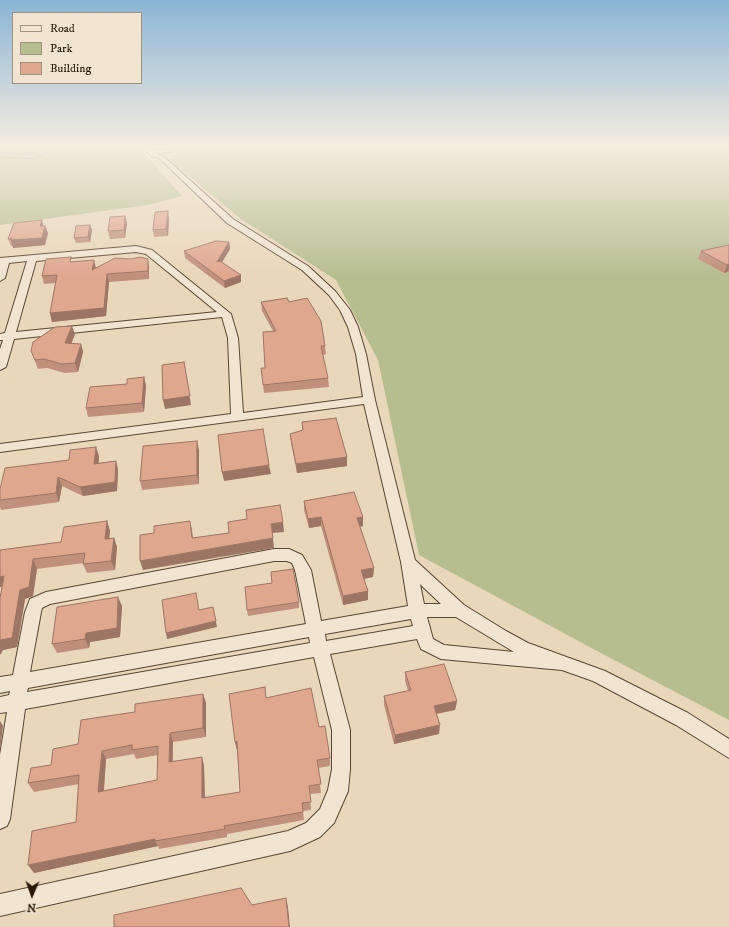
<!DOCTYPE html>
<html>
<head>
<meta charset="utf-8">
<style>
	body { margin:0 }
	#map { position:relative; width:729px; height:927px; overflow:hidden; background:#e9d7ba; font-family:"IM FELL DW Pica",serif }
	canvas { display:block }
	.legend { position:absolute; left:12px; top:12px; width:130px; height:72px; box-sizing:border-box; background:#f1e5d2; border:1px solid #a19380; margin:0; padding:5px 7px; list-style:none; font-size:12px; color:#281705 }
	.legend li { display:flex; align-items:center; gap:8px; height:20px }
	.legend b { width:20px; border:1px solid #a19380 }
	.north { position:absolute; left:12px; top:875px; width:40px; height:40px; -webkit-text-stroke:3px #f1e5d2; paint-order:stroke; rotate:182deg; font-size:11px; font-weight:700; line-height:16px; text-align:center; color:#281705 }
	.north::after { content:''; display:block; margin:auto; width:14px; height:18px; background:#281705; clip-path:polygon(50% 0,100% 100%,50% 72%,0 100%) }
</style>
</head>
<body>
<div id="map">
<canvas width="729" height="927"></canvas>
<ul class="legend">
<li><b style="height:5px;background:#f1e5d2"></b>Road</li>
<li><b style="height:11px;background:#b6be90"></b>Park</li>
<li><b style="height:11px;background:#e0a78f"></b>Building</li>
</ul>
<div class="north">N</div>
</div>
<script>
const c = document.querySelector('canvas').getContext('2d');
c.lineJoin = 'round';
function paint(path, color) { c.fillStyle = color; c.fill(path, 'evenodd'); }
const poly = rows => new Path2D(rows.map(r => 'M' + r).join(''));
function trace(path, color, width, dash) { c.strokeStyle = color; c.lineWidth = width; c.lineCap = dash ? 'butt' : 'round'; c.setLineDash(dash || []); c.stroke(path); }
const green = poly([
	[0,146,138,146,182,196,148,205,0,225],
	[187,146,729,146,729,720,597,651,419,555,378,360,336,280,241,219,169,160]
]);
const water = poly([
	[0,146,47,146,46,154,34,159,0,157,0,146]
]);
const minor = poly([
	[143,146,150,146,153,150,174,149,174,151,156,154,163,156,233,219,308,266,335,291,350,310,358,327,366,354,375,400,415,560,464,605,506,631,528,643,605,671,688,713,729,739,729,758,676,725,593,681,562,670,441,659,421,649,417,639,330,654,350,730,350,769,348,791,334,823,320,837,290,851,0,916,0,894,288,831,306,823,320,809,328,790,332,769,332,730,314,657,25,709,10,819,7,826,0,829,0,755,7,712,0,713,0,697,9,695,10,691,0,693,0,677,13,675,25,612,30,599,46,592,274,549,289,549,302,555,311,570,321,621,408,606,401,562,364,404,0,452,0,444,231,414,228,338,222,317,14,339,6,367,0,370,0,349,3,340,0,340,0,334,5,333,27,261,9,263,5,278,0,281,0,258,136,246,152,250,231,314,238,338,243,413,363,397,356,354,348,327,340,310,329,295,302,270,227,223,159,158,151,156,143,146],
	[136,252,146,254,217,312,16,332,36,261,136,252],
	[274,561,287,561,292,563,295,570,306,624,30,672,41,612,42,608,50,604,274,561],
	[420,584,423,587,441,604,424,604,420,584],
	[427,617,456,617,514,652,444,645,433,639,427,617],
	[411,619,413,626,326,641,325,634,411,619],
	[309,637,310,643,27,692,28,688,309,637]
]);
const wall = poly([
	[169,218,168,236,154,237,153,230],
	[127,223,125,238,110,239,108,231],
	[44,226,45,226,48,233,45,245,13,248,13,246,11,246,8,239],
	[92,230,90,242,76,243,74,238],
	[229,242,230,249,222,262,241,282,225,288,185,258,184,251],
	[729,245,729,273,727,272,724,273,698,259,701,251],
	[72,262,96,268,149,267,149,279,109,282,106,316,52,322,50,313,56,283,44,284,42,276],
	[261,302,289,302,325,346,326,354,323,355,328,378,329,387,264,393,261,368,265,368,273,331,262,311],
	[75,334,71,344,81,344,83,352,78,372,65,373,47,368,38,369,31,351],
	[144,377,146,386,144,412,88,417,86,408,127,384],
	[302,422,347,466,297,473,291,443,290,434,302,430],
	[199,450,199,484,142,490,140,481],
	[99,456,98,463,116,461,118,470,117,491,83,496,62,486,59,502,1,510,0,507,0,489],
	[304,501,363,517,363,526,360,527,374,568,373,577,364,579,368,591,368,600,343,605,321,526,309,528,304,510],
	[107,521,110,531,109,539,114,538,117,547,115,570,87,573,83,564,84,563,37,569,33,596,25,599,17,647,3,650,0,655,0,598,2,587,0,550,61,542],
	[299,602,299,608,248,616,247,610],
	[122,606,120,637,90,642,89,648,57,653,52,644],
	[405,672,457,701,455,710,437,714,439,734,394,744,384,705,384,696,408,691,405,681],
	[203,694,206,703,206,737,173,742,173,762,202,757,204,766,205,798,240,792,237,750,235,742,266,698,319,727,330,758,330,766,318,768,321,793,310,794,311,810,303,811,304,820,227,834,227,837,159,849,158,846,34,873,76,822,79,784,34,792,28,783,51,765,78,744,135,712],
	[134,754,136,759,158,755,157,780,104,791,106,759]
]);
const shadedWall = poly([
	[168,211,169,218,168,236,166,229],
	[125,216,127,223,125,238,124,230],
	[42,220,44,228,40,226],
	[90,225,92,230,90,242,88,237],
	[45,226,48,233,45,245,13,248,11,240],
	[229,242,230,249,218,269,217,262],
	[148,259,149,267,149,279,148,271],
	[94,260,96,268,92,270],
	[729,264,729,268,727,272,724,273,727,265],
	[107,274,109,282,106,316,52,322,50,313],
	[241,275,241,282,225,288,224,281],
	[72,326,75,334,68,352,65,343],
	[81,344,83,352,78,372,75,363],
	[184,362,191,405,165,409,163,400],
	[144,377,146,386,144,412,142,403],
	[197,441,199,450,199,484,197,475],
	[96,447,99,456,98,473,94,464],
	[347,457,347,466,297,473,296,464],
	[116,461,118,470,117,491,83,496,80,487],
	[269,465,271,474,224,481,222,472],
	[58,477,62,486,59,502,56,493],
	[321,517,321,526,309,528,308,519],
	[363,517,363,526,357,527,357,518],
	[107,521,110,531,108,548,105,539],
	[190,521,192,530,194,548,192,538],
	[283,522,284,532,272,533,271,524],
	[114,538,117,547,115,570,111,561],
	[273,538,274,548,143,570,140,561],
	[33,559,37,569,33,596,25,599,17,647,3,650,0,655,0,640,20,590],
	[374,568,373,577,361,579,361,570],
	[4,576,9,586,0,587,0,577],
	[368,591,368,600,343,605,343,596],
	[118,597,122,606,120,637,90,642,89,648,85,639,86,633],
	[213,607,217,627,167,639,166,633],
	[203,694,206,703,206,737,203,728],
	[457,701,455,710,433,714,434,706],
	[0,721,3,726,0,748],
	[440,725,439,734,394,744,395,735],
	[170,733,173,742,172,771,169,762],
	[237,741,239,750,237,750,235,742],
	[102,751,106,759,103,800,98,792],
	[202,757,204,766,205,806,202,798],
	[155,839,155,841,158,846,34,873,28,865],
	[286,898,288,907,290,927,289,927]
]);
const building = poly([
	[168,211,166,229,153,230,155,212,168,211],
	[125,216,124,230,108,231,110,217,125,216],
	[42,220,40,226,45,226,42,238,11,240,12,238,8,239,14,223,42,220],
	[90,225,88,237,74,238,76,226,90,225],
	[216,241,229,242,217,262,220,261,241,275,224,281,184,251,216,241],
	[729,245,729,264,727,265,701,251,729,245],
	[71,257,70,262,94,260,92,270,115,258,131,259,140,257,148,259,148,271,107,274,104,308,50,313,57,275,42,276,46,259,71,257],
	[287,298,289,302,307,298,321,321,325,346,321,346,328,378,263,385,261,368,265,368,263,332,276,331,261,302,287,298],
	[72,326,65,343,81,344,75,363,62,364,44,359,35,360,31,351,33,342,55,327,72,326],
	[184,362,190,396,163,400,162,365,184,362],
	[144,377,142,403,86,408,90,387,127,384,127,379,144,377],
	[336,418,347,457,296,464,290,434,303,430,302,422,336,418],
	[263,429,269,465,222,472,218,435,263,429],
	[197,441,197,475,140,481,143,446,197,441],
	[96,447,94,464,116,461,115,482,80,487,58,477,56,493,0,500,0,489,5,468,69,460,70,450,96,447],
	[354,492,363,517,357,518,374,568,361,570,368,591,343,596,321,517,308,519,304,501,354,492],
	[280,505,283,522,271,524,273,538,140,561,140,535,154,533,154,526,190,521,192,538,229,533,228,522,247,519,246,510,280,505],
	[107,521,105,539,114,538,111,561,83,564,85,553,33,559,29,587,20,590,12,638,0,640,0,598,4,576,0,577,0,550,61,542,64,527,107,521],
	[293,569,299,602,247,610,245,587,272,583,271,572,293,569],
	[196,593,199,610,213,607,216,621,166,633,162,600,196,593],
	[118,597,117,628,86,633,85,639,52,644,57,607,118,597],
	[444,664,457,701,434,706,440,725,395,735,384,696,411,690,405,672,444,664],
	[265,687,266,698,311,688,319,727,325,726,330,758,317,760,321,784,309,786,311,802,302,803,303,812,224,826,225,829,155,841,155,839,28,865,32,831,76,822,79,775,28,783,31,768,51,765,53,749,78,744,81,720,135,712,135,704,203,694,203,728,170,733,169,762,202,757,202,798,240,792,237,741,235,742,229,694,265,687],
	[132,745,132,750,158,746,157,780,98,792,102,751,132,745],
	[241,888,252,905,286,898,289,927,114,927,114,915,241,888]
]);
paint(green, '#b6be90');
paint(water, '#9db7bb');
trace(water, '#6e7772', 1);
trace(minor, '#584732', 2);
paint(minor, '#f1e5d2');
paint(wall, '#c1907b');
paint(shadedWall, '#9d7564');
paint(building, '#e0a78f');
trace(building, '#9d7564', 1);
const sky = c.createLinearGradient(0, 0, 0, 276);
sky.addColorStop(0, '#8ab5d6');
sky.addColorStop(0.53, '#f5ede0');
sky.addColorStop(1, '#f5ede000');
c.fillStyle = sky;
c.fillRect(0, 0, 729, 276);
</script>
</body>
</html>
